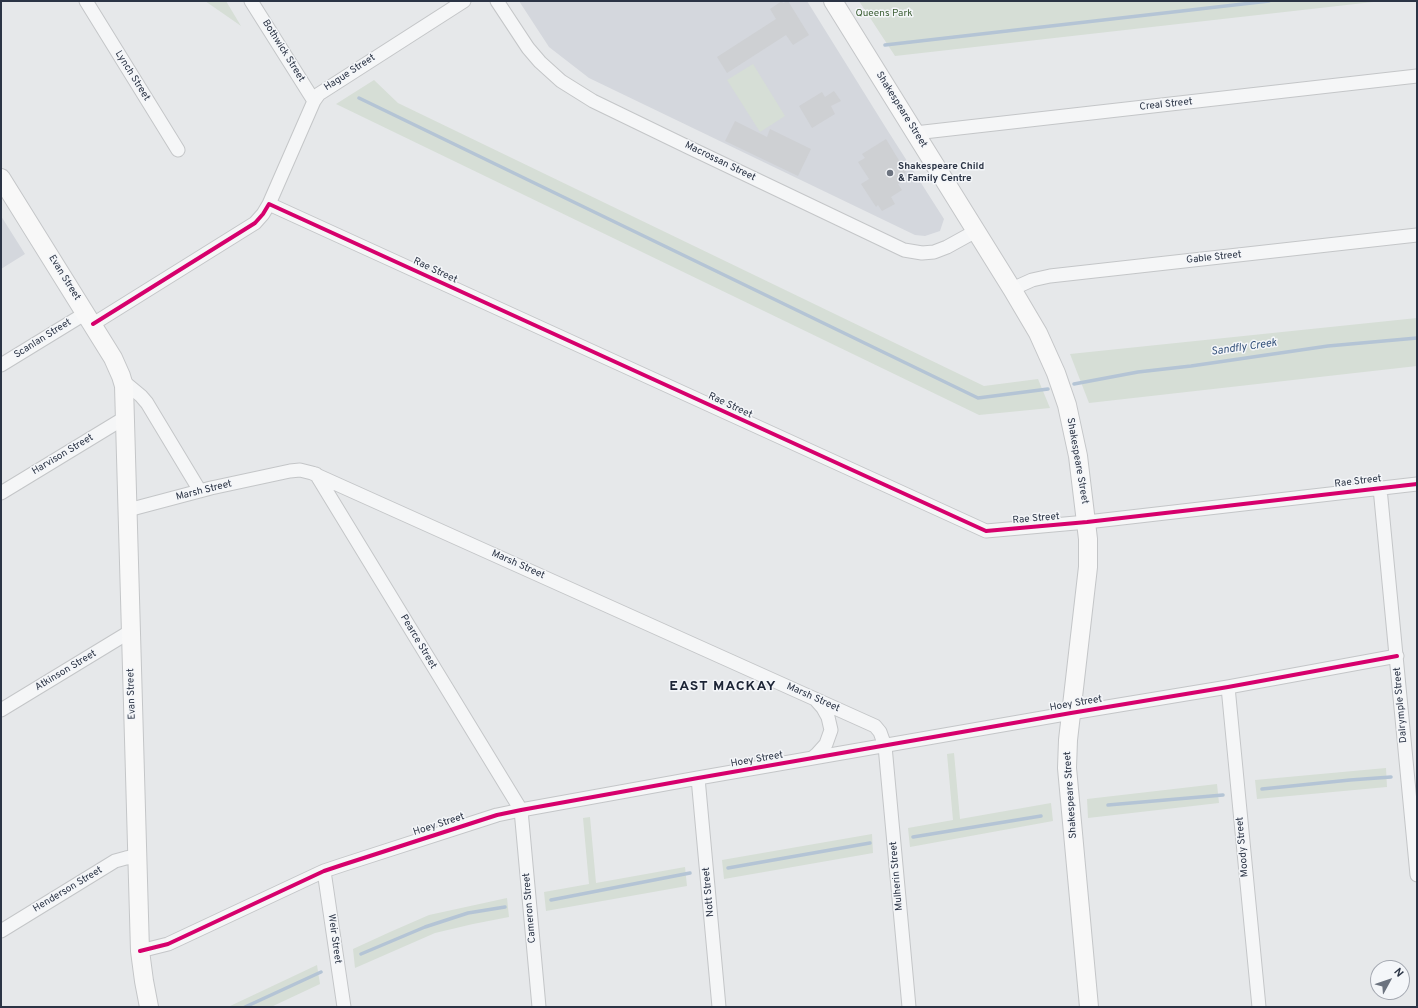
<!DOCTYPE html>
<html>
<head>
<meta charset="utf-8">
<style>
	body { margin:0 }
	#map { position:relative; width:1418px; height:1008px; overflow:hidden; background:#e6e8ea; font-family:Overpass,sans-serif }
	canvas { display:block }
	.frame { position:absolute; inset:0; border:2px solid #2b3445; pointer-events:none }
	.north { position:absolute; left:1370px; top:960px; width:40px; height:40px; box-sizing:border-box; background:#f4f6f9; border:1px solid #a4a8b1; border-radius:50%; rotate:50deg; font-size:11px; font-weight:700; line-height:16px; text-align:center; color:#2b3445 }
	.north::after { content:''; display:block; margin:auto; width:14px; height:18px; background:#6c737f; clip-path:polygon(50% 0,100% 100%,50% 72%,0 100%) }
</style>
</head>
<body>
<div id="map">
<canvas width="1418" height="1008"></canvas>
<div class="frame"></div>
<div class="north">N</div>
</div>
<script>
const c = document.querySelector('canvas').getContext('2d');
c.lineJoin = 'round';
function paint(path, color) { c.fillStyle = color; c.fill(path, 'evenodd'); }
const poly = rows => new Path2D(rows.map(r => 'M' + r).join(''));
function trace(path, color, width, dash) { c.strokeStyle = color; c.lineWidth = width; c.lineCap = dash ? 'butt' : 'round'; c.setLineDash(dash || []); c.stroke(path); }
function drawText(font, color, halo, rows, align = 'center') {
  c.font = font + ' Overpass,sans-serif'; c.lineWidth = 3; c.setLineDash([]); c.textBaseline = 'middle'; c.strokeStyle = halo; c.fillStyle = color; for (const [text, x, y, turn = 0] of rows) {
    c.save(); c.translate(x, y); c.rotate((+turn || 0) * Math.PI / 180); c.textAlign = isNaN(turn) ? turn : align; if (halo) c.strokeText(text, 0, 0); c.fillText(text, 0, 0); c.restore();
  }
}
const built = poly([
	[519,1,807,1,886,128,944,219,940,231,925,236,915,235,589,78,549,47],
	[1,216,25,254,1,269]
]);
const green = poly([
	[205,1,226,1,241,26,231,19],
	[859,1,1382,1,895,56],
	[753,64,785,116,760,132,727,80],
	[374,80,398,103,984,386,1038,379,1050,408,979,415,336,104],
	[1417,318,1417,366,1089,403,1070,354],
	[954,753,960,819,1051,803,1053,821,910,847,908,828,953,820,947,754],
	[1386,768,1387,787,1257,799,1255,780],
	[1217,784,1219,803,1088,818,1087,799],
	[590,817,596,883,685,867,687,886,546,911,544,892,589,884,583,818],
	[872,834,873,853,724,879,722,860],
	[507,898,509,917,473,924,435,933,355,968,353,949,390,932,429,915],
	[317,965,320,984,271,1007,228,1007]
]);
const stream = poly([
	[885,45,1269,1],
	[359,98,978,398,1048,389],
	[1074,384,1138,372,1191,366,1328,346,1417,338],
	[1262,789,1350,780,1391,777],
	[1108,805,1223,795],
	[913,837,1041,816],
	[728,868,870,843],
	[551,900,690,873],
	[361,954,425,927,468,913,505,907],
	[245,1007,321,972]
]);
const building = poly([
	[782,1,783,3,788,1,809,35,793,45,786,35,727,73,717,57,776,19,770,9],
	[834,91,841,101,831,106,835,114,812,128,799,106,822,92,825,97],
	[735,121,767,137,770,129,811,149,798,176,725,141],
	[886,139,906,172,900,176,903,181,898,184,902,190,891,197,895,204,882,211,878,205,876,207,861,184,869,179,858,162,865,158,862,154]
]);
const street = poly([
	[86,1,178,150],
	[251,1,314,101],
	[497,1,528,48,540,62,561,81,593,101,688,147,904,250,922,253,934,252,947,247,976,231],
	[915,133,1417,76],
	[269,204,314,101,319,94,464,1],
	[1012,289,1032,280,1050,276,1417,235],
	[93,324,255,223,263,214,269,204,986,531,1087,522,1417,484],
	[1,365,86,313],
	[123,381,141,396,147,403,200,491],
	[316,474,521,810,539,1007],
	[1380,488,1417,875],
	[1,493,126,417],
	[128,510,211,488,290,471,300,470,312,473,875,726,880,732,885,746,909,1007],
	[1228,687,1259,1007],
	[1,710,131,631],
	[812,758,817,754,826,744,831,730,828,717,823,708,816,700],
	[698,778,719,1007],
	[324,871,344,1007],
	[1,931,115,861,126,858,137,856],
	[140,951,168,944,324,871,342,865,497,815,521,810,698,778,1071,713,1228,687,1397,656]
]);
const secondary = poly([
	[833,1,1012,289,1038,333,1056,373,1067,405,1078,456,1088,539,1088,567,1068,740,1067,768,1089,1007],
	[1,178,113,358,121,376,124,386,140,951,144,981,149,1007]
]);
const cycleway = poly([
	[93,324,255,223,263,214,269,204,986,531,1087,522,1417,484],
	[140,951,168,944,324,871,342,865,497,815,521,810,698,778,1071,713,1228,687,1397,656]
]);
const markers = [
	[890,173,4,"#6c737f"]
];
const parkNames = [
	["Queens Park",884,14]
];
const streetNames = [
	["Bothwick Street",283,51,58],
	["Hague Street",350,73,-33],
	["Lynch Street",132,76,58],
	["Creal Street",1166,105,-6],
	["Shakespeare Street",901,110,58],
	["Macrossan Street",720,162,26],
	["Gable Street",1214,258,-6],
	["Rae Street",435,271,25],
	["Evan Street",64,278,58],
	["Scanlan Street",43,339,-32],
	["Rae Street",730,406,25],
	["Harvison Street",63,455,-31],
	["Shakespeare Street",1077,461,80],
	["Rae Street",1358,482,-7],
	["Marsh Street",204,491,-14],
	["Rae Street",1036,519,-5],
	["Marsh Street",518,565,24],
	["Pearce Street",418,642,59],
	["Atkinson Street",66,671,-31],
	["Evan Street",132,694,-92],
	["Marsh Street",813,698,24],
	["Hoey Street",1076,704,-10],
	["Dalrymple Street",1401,705,-95],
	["Hoey Street",757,760,-10],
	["Shakespeare Street",1071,795,-94],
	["Hoey Street",439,825,-18],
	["Moody Street",1243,847,-95],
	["Mulherin Street",897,876,-95],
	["Henderson Street",68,890,-31],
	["Nott Street",709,892,-95],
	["Cameron Street",530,908,-95],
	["Weir Street",334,939,82]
];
const poiNames = [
	["Shakespeare Child",898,167],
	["& Family Centre",898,179]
];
const waterNames = [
	["Sandfly Creek",1244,348,-8]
];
const districtNames = [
	["EAST MACKAY",723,687]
];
paint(built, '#d4d7dd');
paint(green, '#d6ded6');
trace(stream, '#b4c4d5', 3.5);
paint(building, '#ced0d3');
trace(street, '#c4c6c8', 15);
trace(secondary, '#c4c6c8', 20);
trace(street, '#f5f6f7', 13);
trace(secondary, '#f8f8f8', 18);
trace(cycleway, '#d6006c', 4);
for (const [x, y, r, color] of markers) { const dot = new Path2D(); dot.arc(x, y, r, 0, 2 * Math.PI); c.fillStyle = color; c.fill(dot); trace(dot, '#f4f6f9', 1.5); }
drawText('10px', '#3f6138', '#f4f6f9', parkNames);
drawText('10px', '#2b3445', '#f4f6f9', streetNames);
drawText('bold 10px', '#2b3445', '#f4f6f9', poiNames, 'left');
drawText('italic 11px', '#34527a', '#f4f6f9', waterNames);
c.letterSpacing = '1px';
drawText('bold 14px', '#1d2536', '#f4f6f9', districtNames);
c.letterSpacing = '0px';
</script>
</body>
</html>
